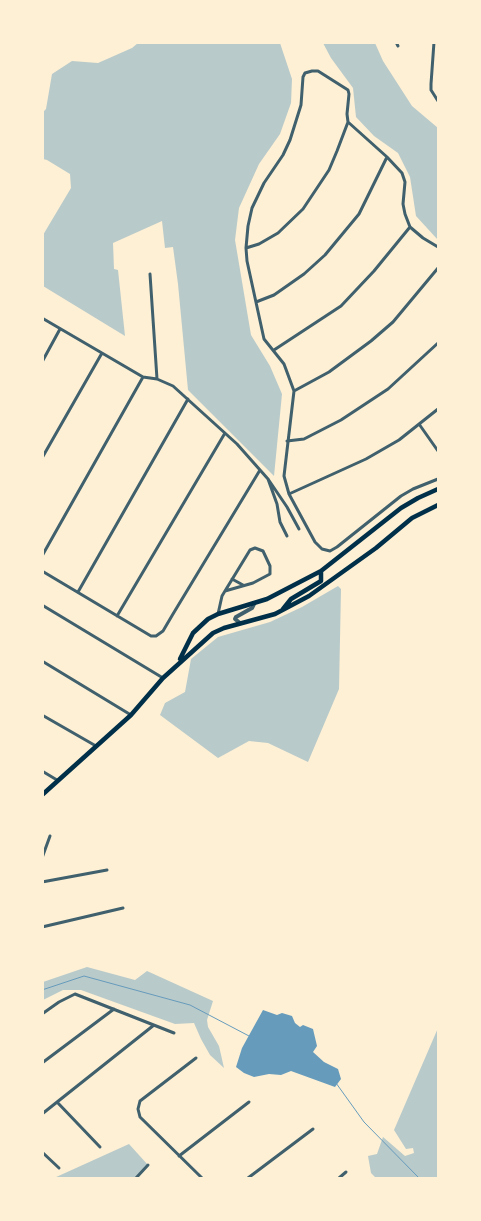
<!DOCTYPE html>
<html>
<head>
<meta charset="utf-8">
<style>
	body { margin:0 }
	#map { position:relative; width:481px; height:1221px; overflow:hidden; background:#fdf0d5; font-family:"Crimson Pro",serif }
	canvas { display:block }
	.frame { position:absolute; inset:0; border:44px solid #fdf0d5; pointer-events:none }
</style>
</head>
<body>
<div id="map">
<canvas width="481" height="1221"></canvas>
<div class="frame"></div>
</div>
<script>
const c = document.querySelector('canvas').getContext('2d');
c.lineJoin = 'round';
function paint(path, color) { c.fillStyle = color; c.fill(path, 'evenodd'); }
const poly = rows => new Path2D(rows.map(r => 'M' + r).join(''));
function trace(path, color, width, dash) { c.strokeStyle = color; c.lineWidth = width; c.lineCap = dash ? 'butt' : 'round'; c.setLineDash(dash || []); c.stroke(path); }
const green = poly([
	[138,43,280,43,292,79,291,103,280,134,259,164,239,208,235,240,251,335,270,366,282,394,274,476,188,390,178,284,173,247,165,248,162,221,113,243,114,269,118,270,125,336,43,286,43,235,71,188,70,174,47,160,43,159,43,112,46,109,52,74,72,61,98,63,132,48],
	[323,43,375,43,383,61,412,106,438,128,438,240,416,216,410,177,398,153,374,136,356,117,353,88,331,58],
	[338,586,341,589,339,689,308,762,268,743,249,741,218,758,160,715,165,703,185,692,191,659,218,637,270,622,302,607],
	[87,967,135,980,147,971,213,1001,207,1020,208,1027,219,1046,224,1068,210,1055,201,1039,194,1023,175,1024,81,990,63,990,43,1000,43,982],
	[438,1028,438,1178,376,1178,371,1173,368,1156,377,1154,383,1137,405,1156,414,1153,413,1148,406,1149,394,1130],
	[129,1144,148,1165,135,1178,54,1178]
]);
const water = poly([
	[263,1010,277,1015,282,1013,292,1016,295,1023,300,1027,303,1025,313,1029,317,1046,313,1052,324,1062,338,1069,341,1079,335,1087,291,1071,281,1075,269,1074,254,1077,244,1073,236,1067,242,1048]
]);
const stream = poly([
	[42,990,84,976,190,1005,249,1036],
	[336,1083,364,1122,419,1178]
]);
const minor = poly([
	[396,42,398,46],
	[434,42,431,84,431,90,438,101],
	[348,122,387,157,402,173,405,182,403,204,405,214,410,227,423,238,438,247],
	[246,248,259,244,278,233,303,209,329,170,337,151,348,122,347,114,349,94,348,90,318,71,312,71,305,73,303,77,301,105,290,140,283,155,264,183,252,208,248,226,246,248,247,261,264,339,284,364,294,391,284,476,289,494,315,542,322,549,330,551,337,547,401,496,413,489,438,479],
	[150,274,157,379],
	[256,302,274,295,304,274,325,255,359,214,387,157],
	[42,318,143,377,157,379,173,386,237,444,268,479],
	[274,350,341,306,374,271,410,227],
	[42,362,60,329],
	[294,391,329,372,371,341,393,322,438,268],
	[419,424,438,451],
	[287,441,304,439,341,420,388,389,438,343],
	[42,458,102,353],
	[289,494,366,459,399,440,438,409],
	[287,536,280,522,277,504,268,479,287,507,299,529],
	[42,556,143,377],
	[42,571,151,636,156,636,163,631,173,614,260,470],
	[232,579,243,585],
	[78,592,188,399],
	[42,605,163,678],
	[218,614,222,596,225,591,250,550,255,548,263,551,270,566,270,574,253,583,225,591],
	[117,616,225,433],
	[42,661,131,715],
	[42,715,96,746],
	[42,771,57,780],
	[42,858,50,836],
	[42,882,107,870],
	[42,927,123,908],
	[42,1014,59,1002,75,994,174,1033],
	[196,1058,140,1101,138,1109,140,1117,202,1178],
	[42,1063,114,1009],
	[57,1102,100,1147],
	[42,1114,154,1025],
	[42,1152,59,1168],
	[179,1156,249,1102],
	[136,1178,148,1165],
	[248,1178,313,1129],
	[339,1178,346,1172]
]);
const tertiary = poly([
	[240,623,235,619,236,617,252,608,254,604]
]);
const secondary = poly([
	[283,609,291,599,321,581,321,571],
	[180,659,193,633,208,619,218,614,267,599,321,571,401,508,418,498,438,489],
	[42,795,131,715,163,678,213,633,224,628,275,614,309,596,376,548,412,518,438,505]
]);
paint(green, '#b9caca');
paint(water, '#669bbc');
trace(stream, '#669bbc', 1);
trace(minor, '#3f606c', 3);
trace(tertiary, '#3f606c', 4);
trace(secondary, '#003049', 4.5);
</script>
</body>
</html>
